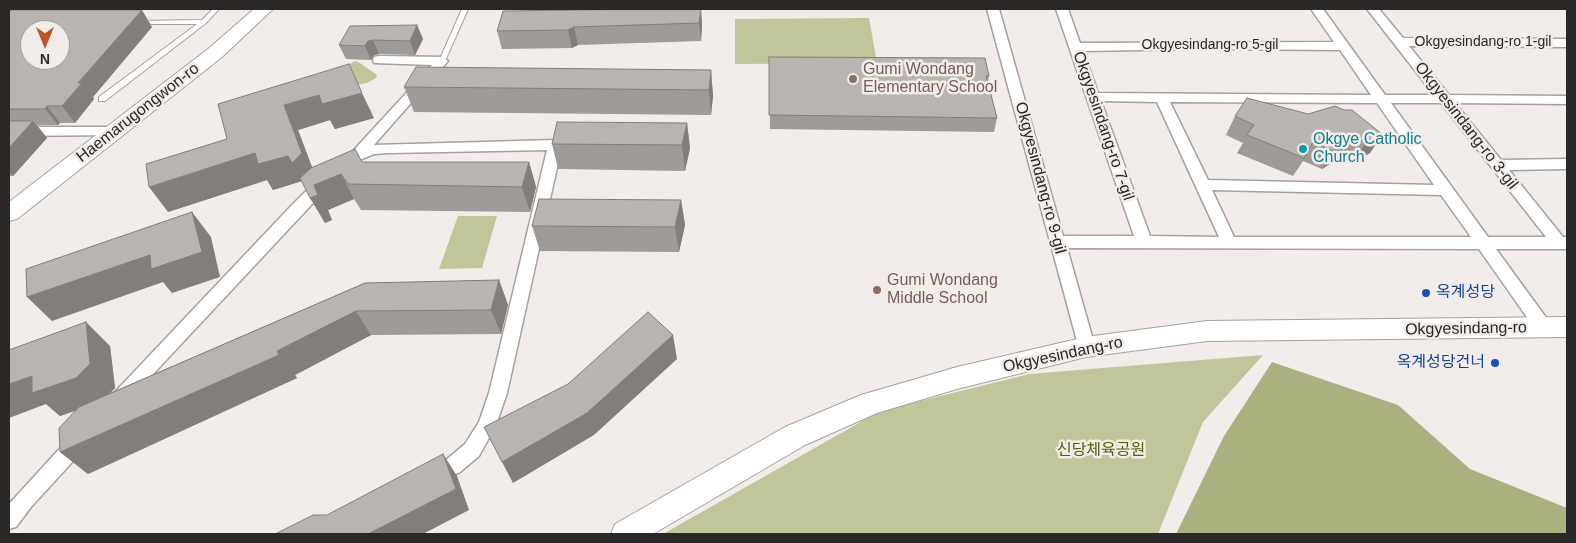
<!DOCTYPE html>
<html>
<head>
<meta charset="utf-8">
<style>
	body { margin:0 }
	#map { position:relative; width:1576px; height:543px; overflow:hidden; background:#f2edea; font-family:Helvetica,sans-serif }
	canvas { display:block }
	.frame { position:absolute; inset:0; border:10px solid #2a2827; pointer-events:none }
	.north { position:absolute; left:20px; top:20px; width:50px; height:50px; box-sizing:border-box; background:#f2edea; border:1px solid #a29e9c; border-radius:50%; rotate:180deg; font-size:14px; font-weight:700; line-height:20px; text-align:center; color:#2a2827 }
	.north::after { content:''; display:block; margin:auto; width:18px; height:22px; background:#bc5529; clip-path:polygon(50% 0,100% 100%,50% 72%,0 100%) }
</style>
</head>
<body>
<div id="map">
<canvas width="1576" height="543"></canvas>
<div class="frame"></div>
<div class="north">N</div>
</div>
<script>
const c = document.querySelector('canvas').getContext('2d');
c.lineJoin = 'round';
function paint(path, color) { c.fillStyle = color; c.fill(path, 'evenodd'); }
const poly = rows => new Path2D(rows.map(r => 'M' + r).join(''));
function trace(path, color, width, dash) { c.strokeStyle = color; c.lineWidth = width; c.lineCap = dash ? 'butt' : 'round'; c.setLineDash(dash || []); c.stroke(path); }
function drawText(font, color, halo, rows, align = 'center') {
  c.font = font + ' Helvetica,"Noto Sans KR",sans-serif'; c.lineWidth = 5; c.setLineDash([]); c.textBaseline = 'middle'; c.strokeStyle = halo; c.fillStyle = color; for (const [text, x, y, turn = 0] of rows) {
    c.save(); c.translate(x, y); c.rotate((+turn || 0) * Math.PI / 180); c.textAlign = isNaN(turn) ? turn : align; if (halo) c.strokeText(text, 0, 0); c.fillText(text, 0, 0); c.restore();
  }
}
const green = poly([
	[869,18,877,63,735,64,735,19],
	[355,61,360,63,377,75,376,78,367,83,337,89,331,84,350,64],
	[458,216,497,216,482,268,439,269],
	[1263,355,1203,422,1158,534,663,534,880,411,1029,374]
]);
const forest = poly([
	[1272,362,1398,405,1470,469,1567,508,1567,534,1176,534,1224,436]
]);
const lane = poly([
	[213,9,219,9,206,23,105,101,99,101,99,97,197,24,136,24,133,22,134,21,202,20,213,9],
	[462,9,468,9,445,61,442,63,440,62,439,61,462,9]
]);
const street = poly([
	[987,9,999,9,1063,236,1134,236,1056,9,1068,9,1080,43,1334,42,1311,9,1323,9,1385,95,1434,95,1367,9,1379,9,1403,38,1567,39,1567,47,1409,46,1449,95,1567,96,1567,104,1455,103,1501,160,1567,159,1567,169,1509,170,1563,237,1567,237,1567,249,1496,249,1550,323,1553,328,1550,333,1544,335,1538,333,1479,249,1067,248,1095,347,1092,352,1086,354,1080,352,987,9],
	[1199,49,1340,50,1371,95,1098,93,1083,51,1199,49],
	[1101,101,1157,102,1219,237,1150,236,1101,101],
	[1170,102,1377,103,1434,185,1208,180,1170,102],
	[1391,103,1441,103,1546,237,1488,237,1391,103],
	[1212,190,1441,195,1471,237,1234,237,1212,190],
	[379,56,442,57,448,61,374,145,555,140,560,142,562,145,507,393,496,425,479,456,460,472,433,486,426,483,423,477,426,471,446,460,465,444,479,422,489,393,547,150,389,153,374,154,357,161,352,159,350,156,353,151,432,65,374,63,373,60,374,57,379,56],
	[114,127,119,129,121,132,119,135,9,136,9,127,114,127],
	[324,177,329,178,331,182,329,186,127,402,121,405,115,402,112,397,115,392,291,206,319,178,324,177],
	[80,432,87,434,89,440,87,446,31,507,16,527,9,529,9,504,73,434,80,432]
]);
const secondary = poly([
	[254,9,273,9,222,57,17,219,9,221,9,202,208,49,254,9],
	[1567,317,1567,337,1207,341,1086,357,957,389,877,413,805,445,653,534,611,534,615,524,785,427,861,395,957,367,1086,337,1207,321,1567,317]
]);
const wall = poly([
	[701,9,702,26,701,41,578,45,572,48,502,49,497,31],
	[9,10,152,27,93,97,94,99,75,123,60,123,58,125,37,125,47,138,13,176,9,176],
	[417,25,423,39,415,55,379,54,374,55,371,60,346,59,339,45],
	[769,57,989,76,988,81,997,118,994,132,770,129],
	[711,70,713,96,711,115,414,112,404,87],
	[218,104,374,118,335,129,330,120,298,130,312,167,362,162,529,162,536,187,530,212,361,210,354,199,328,210,332,220,325,223,302,181,273,190,267,180,168,212,227,139],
	[1235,116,1382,134,1370,153,1353,162,1343,155,1322,169,1303,161,1293,176,1237,153,1243,143,1226,135],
	[687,123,690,148,685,171,558,169,552,144],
	[681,200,685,225,679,252,540,251,532,226],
	[499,280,508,305,501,334,371,335,295,375,297,378,88,474,60,452,75,411,60,416,46,404,110,346,115,388,110,393,365,283]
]);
const shadedWall = poly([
	[701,9,702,26,701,41,699,23],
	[142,10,152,27,93,97,94,99,75,123,62,106,78,83],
	[417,25,423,39,415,55,410,41],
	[574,27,578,45,572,48,568,30],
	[373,40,379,54,374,55,371,60,365,46,368,41],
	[711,70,713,96,711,115,709,90],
	[362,93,374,118,335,129,330,120,298,130,316,178,302,181,273,190,267,180,168,212,149,187,255,153,288,156,284,105,319,95],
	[47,106,60,123,58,125,45,109],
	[33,121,47,138,13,176,9,171,9,148],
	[687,123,690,148,685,171,682,145],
	[1382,134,1370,153,1353,162,1365,144],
	[1355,136,1343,155,1322,169,1333,151],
	[529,162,536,187,530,212,522,187],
	[341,174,354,199,328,210,332,220,325,223,310,198,314,185],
	[681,200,685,225,679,252,675,227],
	[192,212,211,237,220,277,172,293,163,282,52,321,27,297],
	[499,280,508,305,501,334,491,310],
	[356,311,371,335,295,375,297,378,88,474,60,452,277,351],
	[86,322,110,346,115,388,102,401,60,416,46,404,9,418,9,384,32,376],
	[673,335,677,359,594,435,513,483,502,462],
	[443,454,457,476,469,510,423,534,368,534]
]);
const building = poly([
	[658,9,701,9,699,23,574,27,568,30,497,31,503,11,658,9],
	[9,10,142,10,78,83,82,83,62,106,47,106,45,109,9,109,9,10],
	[30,30,60,30,60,60,30,60,30,30],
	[417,25,410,41,373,40,368,41,365,46,339,45,350,26,417,25],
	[769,57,985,58,989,76,986,76,997,118,769,115,769,57],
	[349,64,362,93,322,104,319,95,284,105,302,153,292,163,288,156,258,164,255,153,149,187,146,164,227,139,218,104,349,64],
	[416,67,711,70,709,90,404,87,416,67],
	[1247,98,1308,114,1335,106,1344,110,1352,110,1382,134,1365,144,1355,136,1333,151,1313,142,1304,158,1247,135,1254,125,1235,116,1247,98],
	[9,121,33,121,9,148,9,121],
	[557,122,687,123,682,145,552,144,557,122],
	[355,149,362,162,529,162,522,187,348,184,341,174,314,185,318,195,310,198,300,178,311,168,355,149],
	[539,199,681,200,675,227,532,226,539,199],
	[192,212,202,252,151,269,150,255,27,297,26,269,192,212],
	[499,280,491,310,356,311,277,351,279,355,60,452,59,428,79,407,365,283,499,280],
	[648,312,673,335,587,413,502,462,484,427,568,384,648,312],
	[86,322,90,364,76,378,32,393,32,376,9,384,9,350,86,322],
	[443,454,456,489,368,534,275,534,313,515,327,515,443,454]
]);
const markers = [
	[853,79,5,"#8d6e63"],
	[1303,149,5,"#0f9aa8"],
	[877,290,5,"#8d6e63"],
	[1426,293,5,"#1a4fb4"],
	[1495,363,5,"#1a4fb4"]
];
const farStreetnames = [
	["Okgyesindang-ro 1-gil",1483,42],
	["Okgyesindang-ro 5-gil",1210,45]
];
const educationNames = [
	["Gumi Wondang",863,70],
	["Elementary School",863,88],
	["Gumi Wondang",887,281],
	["Middle School",887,299]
];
const streetNames = [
	["Haemarugongwon-ro",138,113,-38],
	["Okgyesindang-ro 7-gil",1103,126,71],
	["Okgyesindang-ro 3-gil",1466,126,52],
	["Okgyesindang-ro 9-gil",1040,178,75],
	["Okgyesindang-ro",1466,329,-1],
	["Okgyesindang-ro",1063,355,-12]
];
const cultureNames = [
	["Okgye Catholic",1313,140],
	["Church",1313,158]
];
const transitNames = [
	["옥계성당",1436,293],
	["옥계성당건너",1485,363,"right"]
];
const parkNames = [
	["신당체육공원",1101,451]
];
paint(green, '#c0c699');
paint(forest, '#abb17e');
trace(lane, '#a5a19e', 2);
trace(street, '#a5a19e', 3);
trace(secondary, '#a5a19e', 2);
paint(lane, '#fff');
paint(street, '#fff');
paint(secondary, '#fff');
paint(wall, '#9e9b98');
paint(shadedWall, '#817e7c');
paint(building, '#b8b4b1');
trace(building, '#817e7c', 1);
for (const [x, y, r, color] of markers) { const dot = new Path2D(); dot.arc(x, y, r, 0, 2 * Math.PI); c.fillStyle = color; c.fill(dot); trace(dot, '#f2edea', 2); }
drawText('14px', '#2a2827', '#f2edea', farStreetnames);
drawText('16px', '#785e54', '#f2edea', educationNames, 'left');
drawText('16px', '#2a2827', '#f2edea', streetNames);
drawText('16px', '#0d838f', '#f2edea', cultureNames, 'left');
drawText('16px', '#164399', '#f2edea', transitNames, 'left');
drawText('16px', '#575d04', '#f2edea', parkNames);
</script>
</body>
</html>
